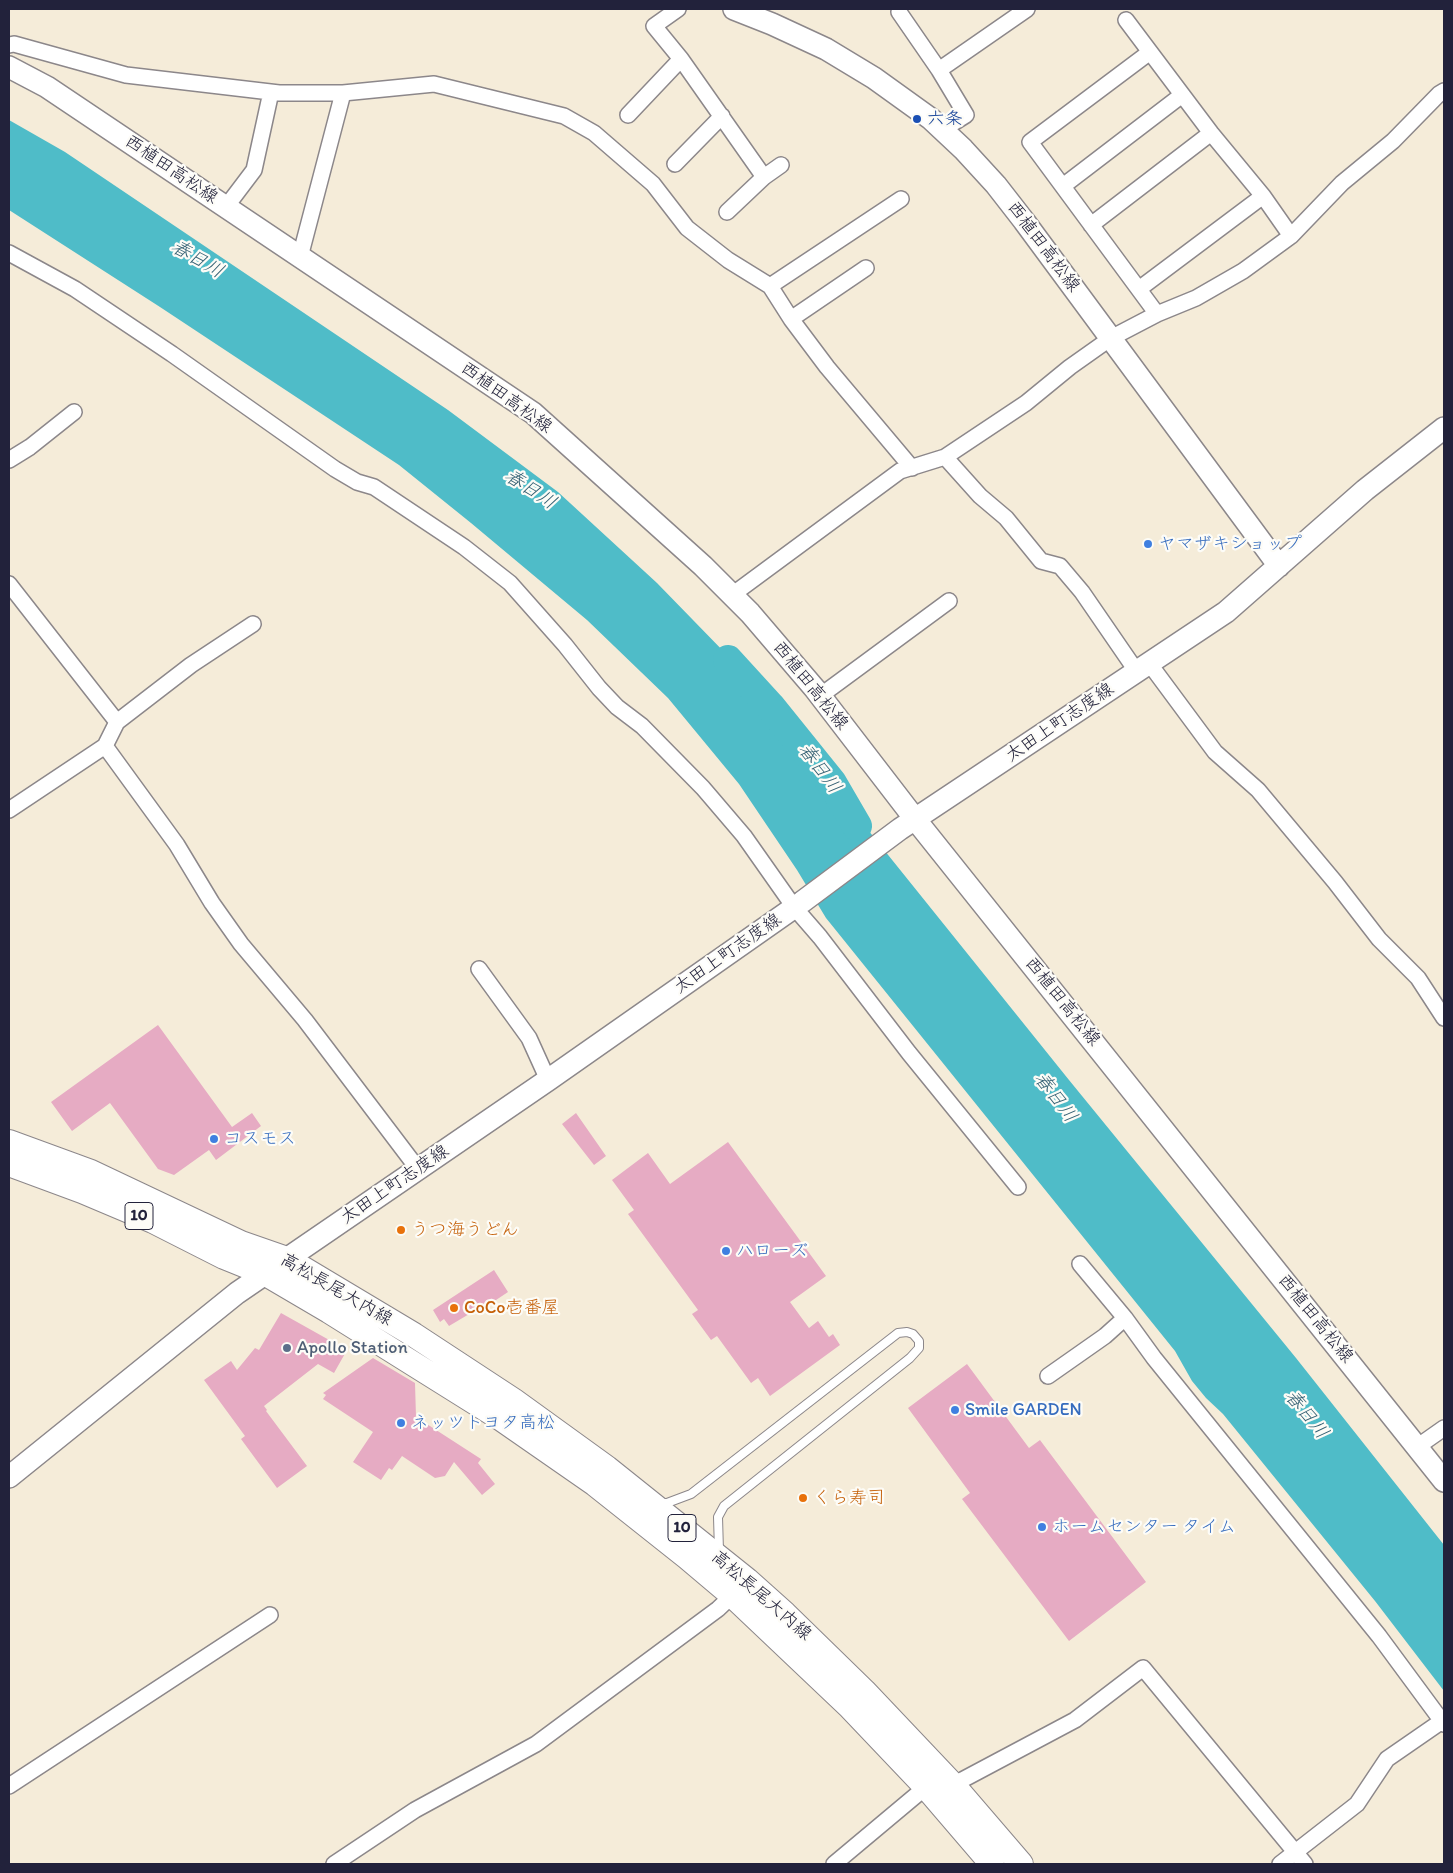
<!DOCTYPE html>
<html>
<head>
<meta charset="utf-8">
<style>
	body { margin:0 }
	#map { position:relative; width:1453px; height:1873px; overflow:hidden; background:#f5ecd9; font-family:Itim,sans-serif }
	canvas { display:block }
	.frame { position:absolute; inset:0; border:10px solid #22223b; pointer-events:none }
</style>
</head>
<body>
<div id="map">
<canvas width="1453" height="1873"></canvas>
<div class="frame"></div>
</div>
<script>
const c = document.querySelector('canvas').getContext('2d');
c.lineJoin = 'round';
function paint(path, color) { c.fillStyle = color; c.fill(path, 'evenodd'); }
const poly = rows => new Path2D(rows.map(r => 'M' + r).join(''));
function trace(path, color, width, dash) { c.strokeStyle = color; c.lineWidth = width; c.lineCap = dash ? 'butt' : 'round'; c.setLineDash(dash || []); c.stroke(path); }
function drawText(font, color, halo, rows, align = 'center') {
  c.font = font + ' Itim,"Klee One",sans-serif'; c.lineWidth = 4.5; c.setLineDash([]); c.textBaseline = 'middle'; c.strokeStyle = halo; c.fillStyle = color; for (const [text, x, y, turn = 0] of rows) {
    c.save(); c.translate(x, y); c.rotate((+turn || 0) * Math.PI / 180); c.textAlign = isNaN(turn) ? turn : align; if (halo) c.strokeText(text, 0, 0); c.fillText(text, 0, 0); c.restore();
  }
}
const water = poly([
	[9,120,65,152,448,410,558,492,657,583,729,657,1069,1080,1296,1358,1444,1545,1444,1691,1375,1601,1223,1414,1206,1398,1192,1381,1175,1351,826,918,797,870,739,784,668,698,587,620,471,523,399,465,160,307,9,210]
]);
const river = poly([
	[728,660,770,706,832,783,857,826]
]);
const building = poly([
	[158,1025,232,1127,252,1113,261,1126,216,1160,209,1150,174,1175,158,1169,110,1103,72,1131,51,1102],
	[576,1113,606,1156,594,1165,562,1124],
	[728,1142,826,1276,790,1302,809,1328,818,1321,829,1337,833,1334,840,1345,770,1396,758,1378,751,1383,717,1336,711,1340,692,1314,698,1310,628,1214,634,1210,612,1180,648,1153,670,1184],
	[494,1270,508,1292,487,1306,486,1304,449,1326,444,1319,440,1322,433,1310],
	[281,1313,347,1350,334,1373,318,1364,264,1406,267,1410,266,1411,307,1466,277,1488,241,1439,245,1436,204,1380,231,1361,237,1370,255,1348,259,1350],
	[373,1358,415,1383,416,1417,481,1459,478,1463,495,1484,482,1495,454,1462,445,1476,435,1478,402,1456,392,1470,389,1468,381,1480,353,1462,373,1432,323,1399,326,1395,323,1393],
	[967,1364,1029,1448,1040,1440,1146,1582,1069,1641,962,1499,970,1493,908,1408]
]);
const lane = poly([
	[661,1503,667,1503,691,1494,898,1333,907,1332,913,1334,919,1341,919,1348,910,1358,724,1506,718,1517,719,1551]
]);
const street = poly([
	[678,9,654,26,681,59,764,177,727,212],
	[899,12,939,70,966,115,942,130],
	[1126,20,1211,133,1263,196,1291,236],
	[9,45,14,44,126,75,279,93,343,93,434,84,564,116,594,133,653,184,687,228,728,260,770,286,901,199],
	[1150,52,1030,142,1157,314],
	[939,70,1027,9],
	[628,115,681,59],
	[675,164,722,116],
	[764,177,781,165],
	[1063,186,1182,95],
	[226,207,254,170,271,92],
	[1091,225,1211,133],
	[9,253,75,289,172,354,335,469,357,482,374,487,464,547,510,583,565,645,599,688,617,707,642,726,703,788,744,836,794,907,820,937,909,1053,1018,1187],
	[300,257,343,93],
	[770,286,791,319,827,367,912,468],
	[1139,289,1263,196],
	[791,319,866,268],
	[945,457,980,496,1006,518,1041,561,1060,566,1082,592,1137,672],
	[9,460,30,447,74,412],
	[9,584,117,722,105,746],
	[732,595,900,471,945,457,1026,403,1070,367,1111,338,1157,314,1196,298,1243,271,1291,236,1342,183,1393,141,1439,94,1444,91],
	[1149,663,1215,752,1258,790,1335,882,1379,939,1418,978,1444,1018],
	[820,696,949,601],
	[117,722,191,665,253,624],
	[9,810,105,746,177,845,212,903,241,944,305,1020,418,1169],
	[479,969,529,1038,548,1080],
	[1080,1264,1125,1318,1154,1358,1379,1636,1444,1724],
	[1048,1376,1105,1336,1125,1318],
	[1417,1447,1444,1428],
	[9,1786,270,1615],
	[334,1864,415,1810,536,1744,718,1609,739,1589],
	[834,1864,926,1787,954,1786,964,1779,1075,1720,1143,1668,1305,1864],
	[1280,1864,1357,1804,1387,1759,1442,1721]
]);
const secondary = poly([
	[734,9,772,24,826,49,874,78,931,119,963,149,996,185,1024,221,1279,566],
	[9,67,47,87,533,413,703,566,750,613,815,689,915,819,1444,1481],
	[9,1477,237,1293,548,1080,802,902,900,829,1226,612,1365,490,1444,428]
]);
const primary = poly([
	[9,1142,91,1172,241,1243,287,1259,414,1335,513,1400,607,1468,747,1580,785,1614,864,1691,954,1786,1021,1864],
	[9,1164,82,1191,153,1221,224,1257,266,1274,329,1311,500,1418,595,1484,687,1557,732,1595,849,1706,926,1787,992,1864]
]);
const markers = [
	[917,119,5,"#1a4fb4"],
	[1148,544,5,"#3f7fe0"],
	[214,1139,5,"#3f7fe0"],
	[401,1230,5,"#e8710a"],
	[726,1251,5,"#3f7fe0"],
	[454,1308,5,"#e8710a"],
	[287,1348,5,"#5c6f8a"],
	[955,1410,5,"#3f7fe0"],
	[401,1423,5,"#3f7fe0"],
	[803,1498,5,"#e8710a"],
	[1042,1527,5,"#3f7fe0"]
];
const shields = [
	[139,1216,28],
	[682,1528,28]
];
const shieldNames = [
	["10",139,1216],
	["10",682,1528]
];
const transitNames = [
	["六条",927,119]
];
const streetNames = [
	["西植田高松線",171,170,34],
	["西植田高松線",1043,247,53],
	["西植田高松線",506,398,36],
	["西植田高松線",810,686,51],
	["太田上町志度線",1060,723,-34],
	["太田上町志度線",728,954,-35],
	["西植田高松線",1062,1002,51],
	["太田上町志度線",395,1185,-34],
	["高松長尾大内線",336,1290,30],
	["西植田高松線",1315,1319,51],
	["高松長尾大内線",761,1596,41]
];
const shopNames = [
	["ヤマザキショップ",1158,544],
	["コスモス",224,1139],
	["ハローズ",736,1251],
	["Smile GARDEN",965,1410],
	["ネッツトヨタ高松",411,1423],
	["ホームセンター タイム",1052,1527]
];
const foodNames = [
	["うつ海うどん",411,1230],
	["CoCo壱番屋",464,1308],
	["くら寿司",813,1498]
];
const serviceNames = [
	["Apollo Station",297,1348]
];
const waterNames = [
	["春日川",197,260,30],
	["春日川",530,490,33],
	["春日川",819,769,53],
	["春日川",1055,1098,53],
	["春日川",1306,1415,51]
];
paint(water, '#4fbcc8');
trace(river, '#4fbcc8', 30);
paint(building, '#e6abc3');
trace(lane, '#8c878a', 10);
trace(street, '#8c878a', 18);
trace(secondary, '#8c878a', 24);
trace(primary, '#8c878a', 26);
trace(lane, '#fff', 8);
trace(street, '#fff', 15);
trace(secondary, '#fff', 21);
trace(primary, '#fff', 24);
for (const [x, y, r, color] of markers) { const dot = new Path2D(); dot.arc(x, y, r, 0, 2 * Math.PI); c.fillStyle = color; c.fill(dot); trace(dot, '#fdfcf7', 2); }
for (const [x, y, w] of shields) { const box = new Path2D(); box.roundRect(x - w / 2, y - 13.5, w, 27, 4); c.fillStyle = '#fdfcf7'; c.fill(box); trace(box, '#22223b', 1); }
drawText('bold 16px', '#22223b', null, shieldNames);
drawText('18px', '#164399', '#fdfcf7', transitNames, 'left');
drawText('18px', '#22223b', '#fdfcf7', streetNames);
drawText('18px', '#366cbe', '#fdfcf7', shopNames, 'left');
drawText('18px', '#c56008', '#fdfcf7', foodNames, 'left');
drawText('18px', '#4e5e75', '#fdfcf7', serviceNames, 'left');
drawText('italic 19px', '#346073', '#fdfcf7', waterNames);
</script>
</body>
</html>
